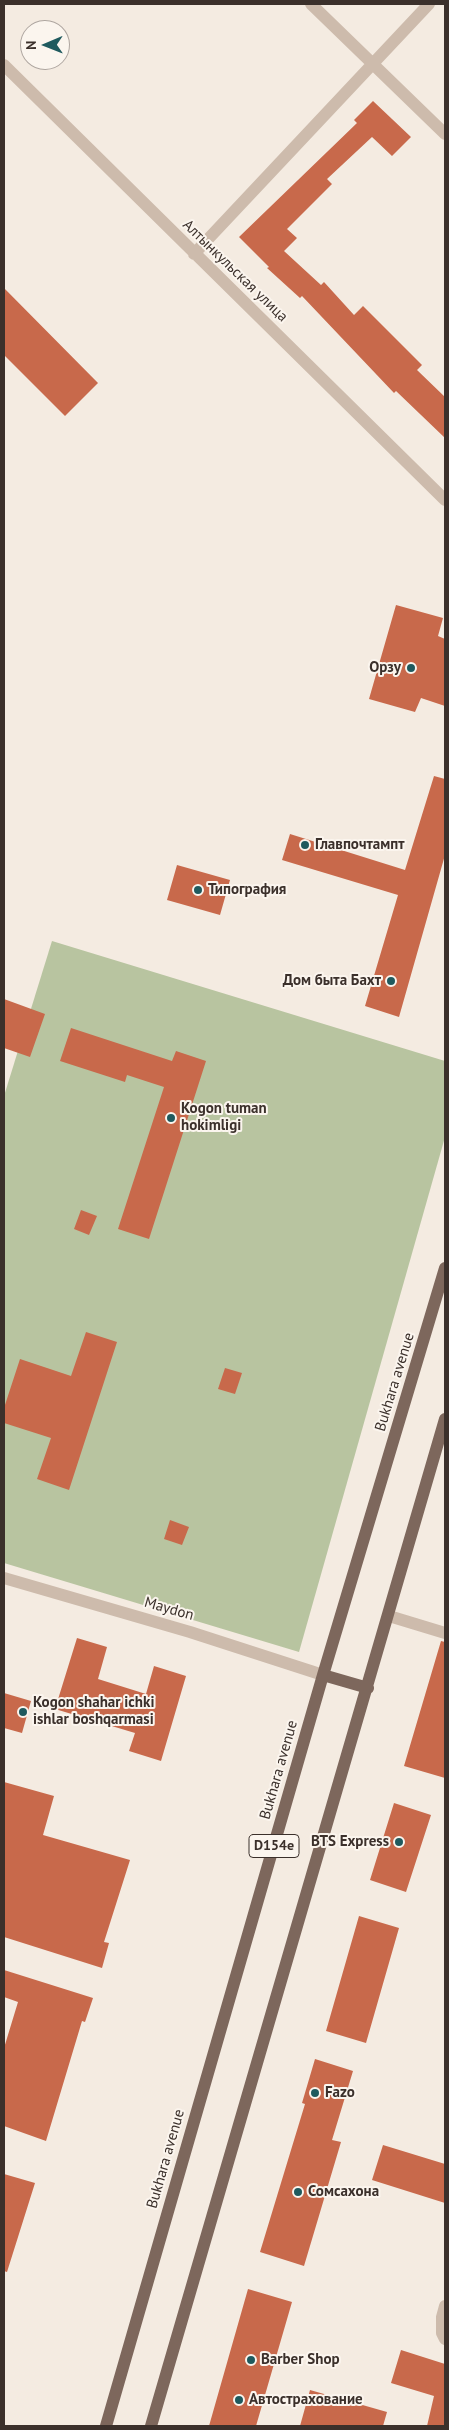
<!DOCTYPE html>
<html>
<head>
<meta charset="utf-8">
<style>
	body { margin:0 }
	#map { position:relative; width:449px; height:2430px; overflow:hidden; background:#f4ebe1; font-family:"PT Sans",sans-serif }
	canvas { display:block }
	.frame { position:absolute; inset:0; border:5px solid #3b302b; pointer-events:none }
	.north { position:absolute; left:20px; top:20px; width:50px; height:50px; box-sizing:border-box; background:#fbf5ee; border:1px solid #aea6a0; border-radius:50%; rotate:269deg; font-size:14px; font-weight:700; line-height:20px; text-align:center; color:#3b302b }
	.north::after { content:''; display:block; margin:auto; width:18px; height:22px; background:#1f5a5e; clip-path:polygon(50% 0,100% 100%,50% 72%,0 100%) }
</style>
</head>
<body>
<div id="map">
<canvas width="449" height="2430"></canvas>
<div class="frame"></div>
<div class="north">N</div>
</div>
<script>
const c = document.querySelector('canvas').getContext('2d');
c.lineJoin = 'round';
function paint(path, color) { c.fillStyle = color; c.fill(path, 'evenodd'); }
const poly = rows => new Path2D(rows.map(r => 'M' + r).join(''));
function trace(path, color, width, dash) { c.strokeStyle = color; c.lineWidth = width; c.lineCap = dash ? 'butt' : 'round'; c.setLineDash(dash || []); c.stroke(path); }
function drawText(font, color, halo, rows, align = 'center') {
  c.font = font + ' "PT Sans",sans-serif'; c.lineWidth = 4; c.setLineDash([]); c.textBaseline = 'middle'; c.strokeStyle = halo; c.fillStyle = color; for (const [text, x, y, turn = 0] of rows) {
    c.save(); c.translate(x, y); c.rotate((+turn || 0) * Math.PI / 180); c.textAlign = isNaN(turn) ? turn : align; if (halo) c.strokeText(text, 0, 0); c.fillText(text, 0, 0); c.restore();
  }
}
const green = poly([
	[52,941,445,1061,445,1137,299,1652,4,1563,4,1096]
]);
const building = poly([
	[373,101,411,137,392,156,372,137,327,179,332,184,287,229,297,238,284,251,321,285,324,282,354,315,363,306,422,365,417,370,445,397,445,438,396,391,394,393,302,296,300,298,267,268,269,267,239,237,357,123,354,120],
	[4,288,98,383,65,416,4,355],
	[396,605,443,618,438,636,445,639,445,706,421,698,415,712,369,699],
	[434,776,445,779,445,855,399,1017,365,1006,398,895,282,860,290,834,405,870],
	[177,865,230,880,220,915,167,900],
	[4,999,45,1014,30,1057,4,1048],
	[71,1028,172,1061,176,1051,206,1061,149,1239,118,1229,164,1087,127,1075,125,1082,60,1061],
	[81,1210,97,1216,89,1235,74,1229],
	[86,1332,117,1342,69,1490,37,1479,51,1438,4,1423,4,1408,20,1359,71,1376],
	[225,1368,242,1373,235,1394,218,1389],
	[170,1520,189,1527,182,1545,164,1539],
	[77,1638,107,1647,98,1679,146,1694,154,1666,186,1676,161,1761,129,1751,135,1733,55,1709],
	[441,1641,445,1642,445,1778,404,1766],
	[4,1693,31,1701,22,1733,4,1728],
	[4,1782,54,1796,43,1835,130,1860,104,1942,109,1943,102,1968,4,1937],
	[394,1803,431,1815,406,1892,370,1880],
	[359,1916,399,1928,366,2043,326,2031],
	[4,1970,93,1998,85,2022,82,2021,46,2141,4,2126,4,2048,18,2002,4,1997],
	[315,2059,353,2071,332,2140,341,2142,304,2266,260,2252,305,2104,302,2103],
	[383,2145,445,2164,445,2203,372,2180],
	[4,2174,35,2183,7,2272,4,2271],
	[248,2289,292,2302,256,2426,209,2426],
	[401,2350,445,2364,445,2426,427,2426,434,2396,391,2383],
	[310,2390,387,2412,383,2426,300,2426]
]);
const minor = poly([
	[311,4,445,134],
	[4,65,445,500],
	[194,254,429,4],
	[4,1578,190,1632,323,1675],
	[389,1616,445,1633],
	[445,2306,442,2317,442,2333,445,2339]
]);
const primary = poly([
	[323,1675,368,1688],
	[106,2426,323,1675,445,1268],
	[151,2426,445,1419]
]);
const markers = [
	[411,668,5,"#1f5a5e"],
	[305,845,5,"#1f5a5e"],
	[198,890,5,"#1f5a5e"],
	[391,981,5,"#1f5a5e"],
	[171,1118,5,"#1f5a5e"],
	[23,1712,5,"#1f5a5e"],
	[399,1842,5,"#1f5a5e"],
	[315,2093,5,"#1f5a5e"],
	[298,2192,5,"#1f5a5e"],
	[251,2360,5,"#1f5a5e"],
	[239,2400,5,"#1f5a5e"]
];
const shields = [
	[274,1846,50]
];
const shieldNames = [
	["D154e",274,1846]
];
const streetNames = [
	["Алтынкульская улица",235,271,44],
	["Bukhara avenue",395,1382,-73],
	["Maydon",169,1609,16],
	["Bukhara avenue",279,1770,-74],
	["Bukhara avenue",166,2159,-74]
];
const poiNames = [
	["Орзу",401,668,"right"],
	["Главпочтампт",315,845],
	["Типография",208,890],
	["Дом быта Бахт",381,981,"right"],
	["Kogon tuman",181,1109],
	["hokimligi",181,1126],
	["Kogon shahar ichki",33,1703],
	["ishlar boshqarmasi",33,1720],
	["BTS Express",389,1842,"right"],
	["Fazo",325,2093],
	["Сомсахона",308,2192],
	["Barber Shop",261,2360],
	["Автострахование",249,2400]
];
paint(green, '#b8c4a0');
paint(building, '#c8694b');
trace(minor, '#cdbbac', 12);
trace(primary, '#7d675c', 12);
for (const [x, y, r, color] of markers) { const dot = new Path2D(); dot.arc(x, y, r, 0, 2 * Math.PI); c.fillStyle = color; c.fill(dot); trace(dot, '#fbf5ee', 2); }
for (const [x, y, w] of shields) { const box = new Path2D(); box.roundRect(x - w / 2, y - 11.5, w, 23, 4); c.fillStyle = '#fbf5ee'; c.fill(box); trace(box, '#3b302b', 1); }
drawText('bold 14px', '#3b302b', null, shieldNames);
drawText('15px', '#3b302b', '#fbf5ee', streetNames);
drawText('bold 15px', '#3b302b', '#fbf5ee', poiNames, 'left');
</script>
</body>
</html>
